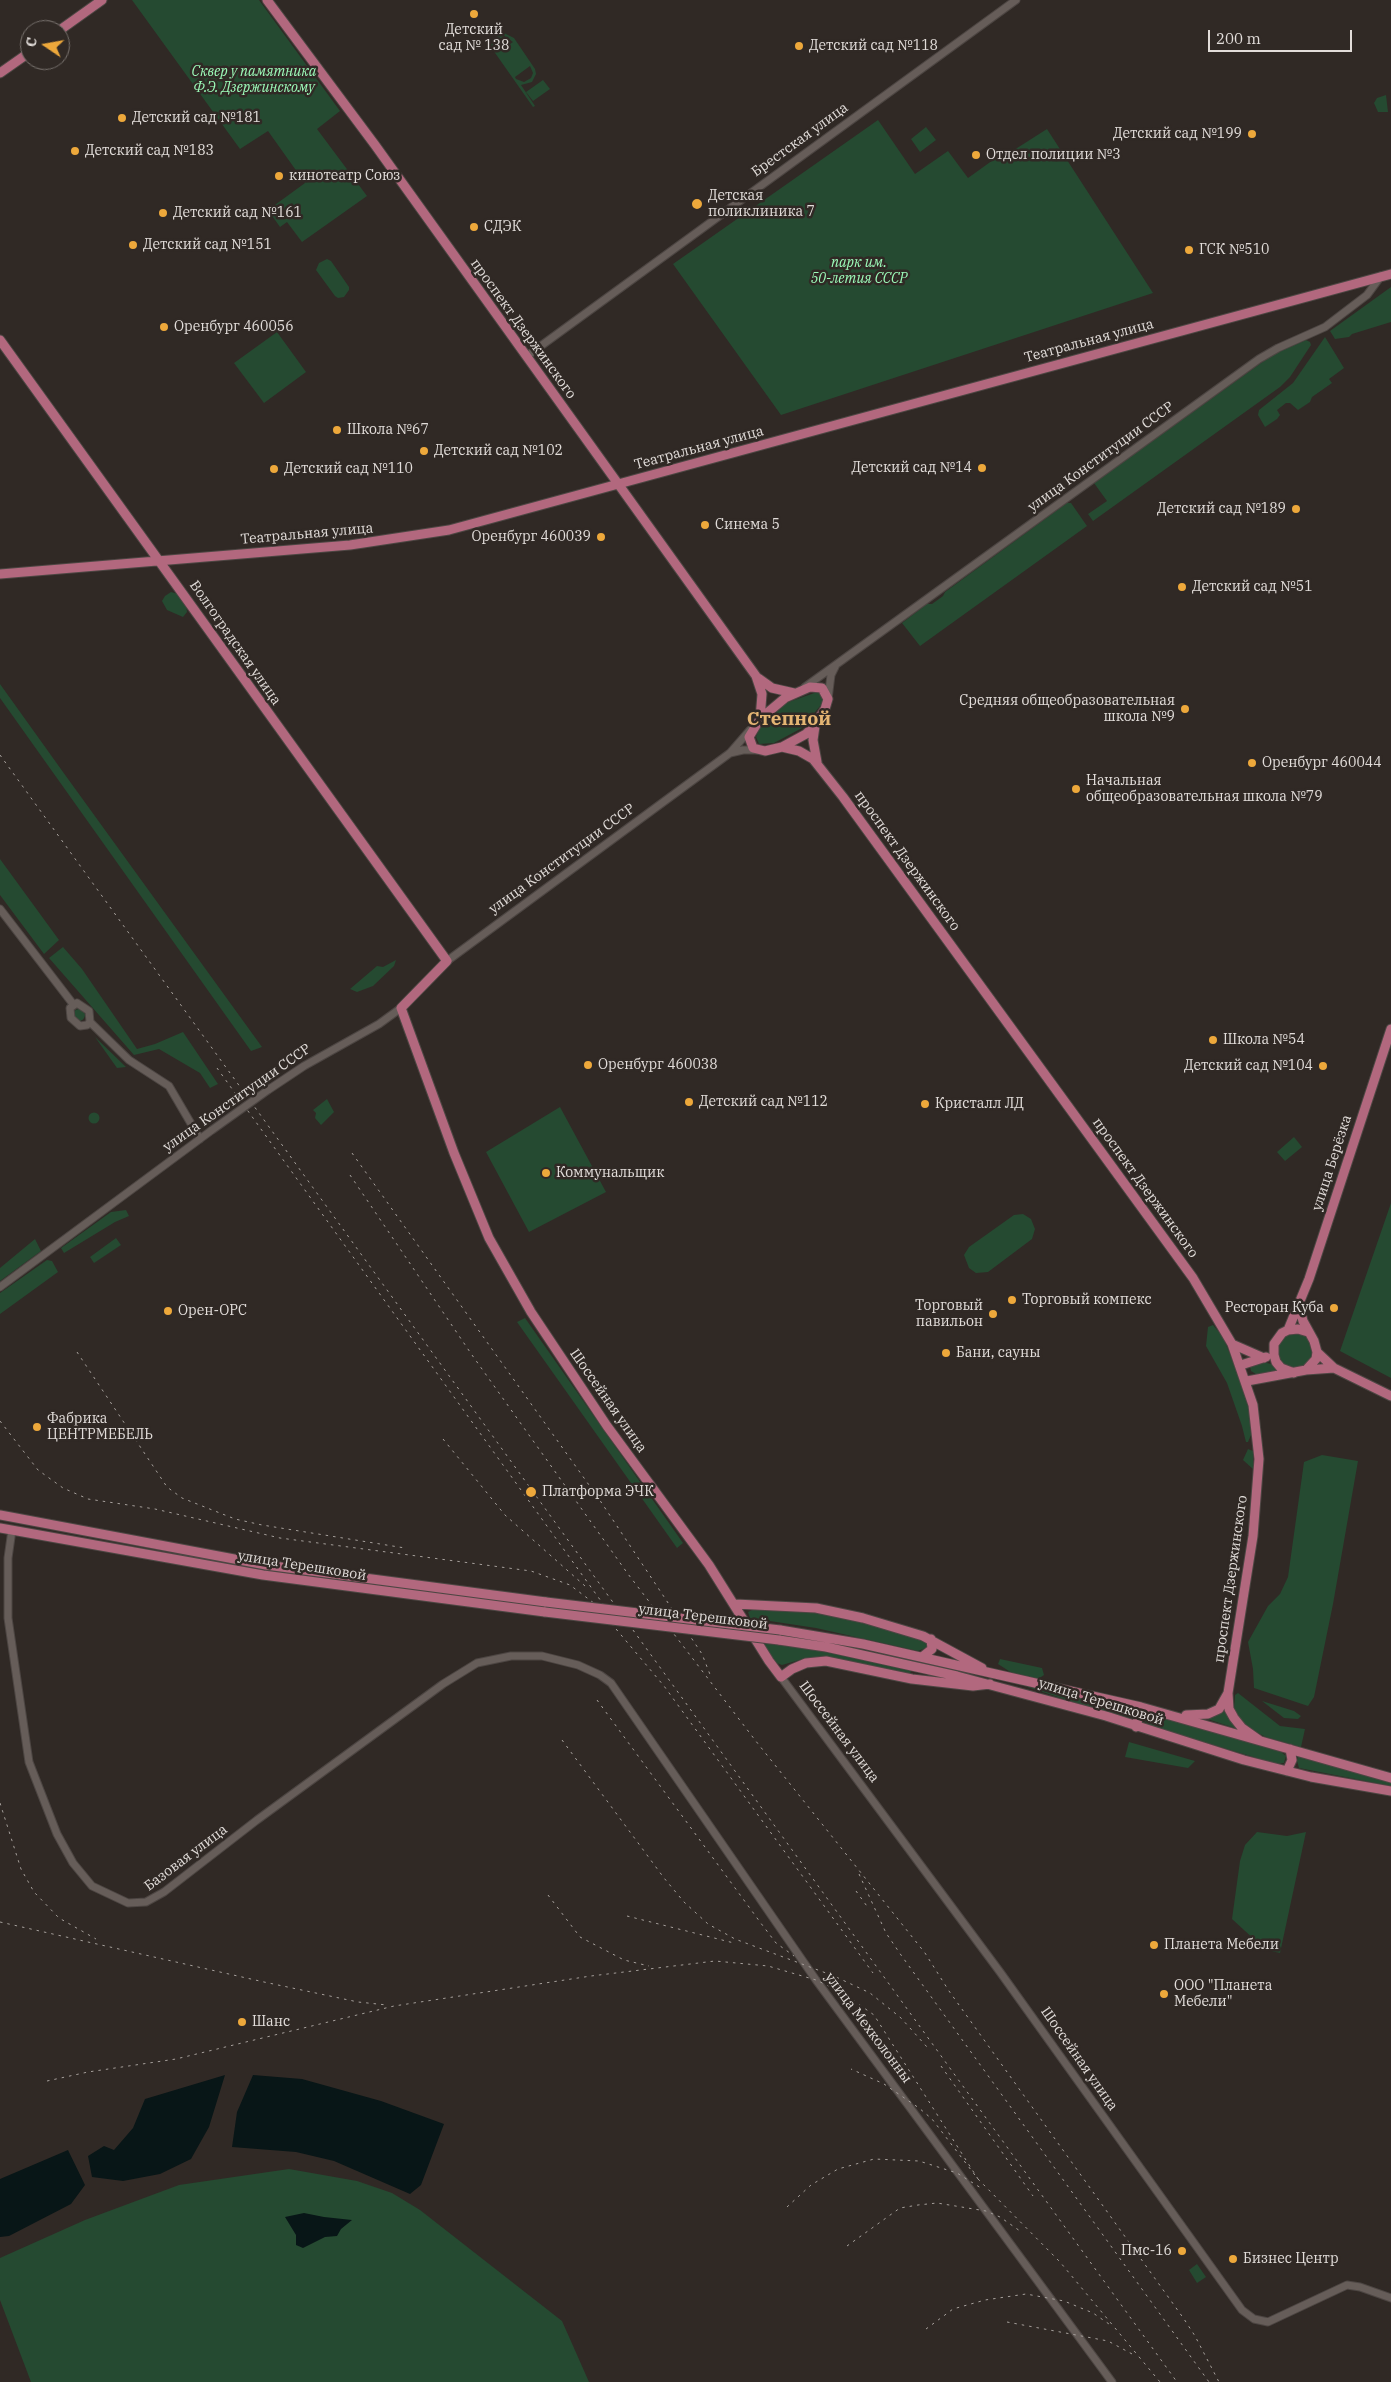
<!DOCTYPE html>
<html>
<head>
<meta charset="utf-8">
<style>
	body { margin:0 }
	#map { position:relative; width:1391px; height:2382px; overflow:hidden; background:#302925; font-family:"IBM Plex Serif",serif }
	canvas { display:block }
	.north { position:absolute; left:20px; top:20px; width:50px; height:50px; box-sizing:border-box; background:#302925; border:1px solid #77716d; border-radius:50%; rotate:282deg; font-size:14px; font-weight:700; line-height:20px; text-align:center; color:#e2ddda }
	.north::after { content:''; display:block; margin:auto; width:18px; height:22px; background:#eda83b; clip-path:polygon(50% 0,100% 100%,50% 72%,0 100%) }
	.scale { position:absolute; left:1208px; top:30px; width:144px; height:22px; box-sizing:border-box; border:2px solid #e2ddda; border-top:0; padding-left:6px; font-size:15px; line-height:18px; white-space:nowrap; color:#e2ddda; -webkit-text-stroke:4px #302925; paint-order:stroke }
</style>
</head>
<body>
<div id="map">
<canvas width="1391" height="2382"></canvas>
<div class="north">С</div>
<div class="scale">200 m</div>
</div>
<script>
const c = document.querySelector('canvas').getContext('2d');
c.lineJoin = 'round';
function paint(path, color) { c.fillStyle = color; c.fill(path, 'evenodd'); }
const poly = rows => new Path2D(rows.map(r => 'M' + r).join(''));
function trace(path, color, width, dash) { c.strokeStyle = color; c.lineWidth = width; c.lineCap = dash ? 'butt' : 'round'; c.setLineDash(dash || []); c.stroke(path); }
function drawText(font, color, halo, rows, align = 'center') {
  c.font = font + ' "IBM Plex Serif",serif'; c.lineWidth = 5; c.setLineDash([]); c.textBaseline = 'middle'; c.strokeStyle = halo; c.fillStyle = color; for (const [text, x, y, turn = 0] of rows) {
    c.save(); c.translate(x, y); c.rotate((+turn || 0) * Math.PI / 180); c.textAlign = isNaN(turn) ? turn : align; if (halo) c.strokeText(text, 0, 0); c.fillText(text, 0, 0); c.restore();
  }
}
const green = poly([
	[132,0,259,0,340,111,317,129,367,196,302,242,287,222,280,227,268,210,305,183,268,131,240,149],
	[504,33,514,38,535,69,536,74,532,82,521,85,535,106,533,107,486,40,488,39,492,44,496,37],
	[504,36,513,42,498,52,496,42],
	[530,66,533,73,531,78,524,82,516,79,515,77],
	[543,80,550,89,533,101,526,92],
	[1386,95,1388,112,1378,112,1374,103,1377,98],
	[878,120,915,174,948,151,968,178,1000,155,1003,157,1047,129,1153,293,781,415,673,264],
	[926,127,936,140,920,152,911,139],
	[327,259,331,261,349,287,349,290,344,297,338,298,335,296,316,270,319,263],
	[1391,287,1391,322,1352,334,1349,337,1335,339,1330,331],
	[277,332,306,372,264,403,234,363],
	[1325,337,1344,368,1329,379,1332,383,1312,397,1310,402,1298,410,1290,403,1286,403,1277,410,1280,415,1277,419,1265,427,1258,415,1259,410,1293,383],
	[1306,340,1310,342,1311,345,1290,377,1280,387,1093,521,1088,514,1107,501,1094,483,1275,353],
	[1067,503,1071,503,1087,526,920,646,902,623,927,604,932,604,943,596,945,592],
	[171,592,178,594,186,604,187,612,183,617,167,610,162,601,165,596],
	[0,684,63,772,262,1047,251,1051,0,698],
	[820,691,825,700,802,728,774,743,759,744,756,737,760,727,776,711,786,703],
	[0,859,59,940,44,954,0,895],
	[63,947,82,969,137,1049,155,1044,183,1032,218,1084,210,1088,200,1073,159,1049,134,1055,49,958],
	[396,960,394,966,373,986,357,992,350,989,377,966,383,967],
	'73 1015a6 6 0 1 1 12 0a6 6 0 1 1-12 0Z',
	[95,1037,126,1067,117,1068],
	[327,1099,334,1112,321,1125,315,1118,316,1113,313,1110],
	[560,1107,606,1192,529,1232,486,1152],
	'88.5 1118a5.5 5.5 0 1 1 11 0a5.5 5.5 0 1 1-11 0Z',
	[1294,1137,1302,1147,1285,1161,1277,1152],
	[1391,1203,1391,1378,1340,1351],
	[126,1210,129,1216,115,1222,64,1253,61,1248,111,1212],
	[1023,1214,1031,1219,1035,1229,1032,1239,988,1272,976,1273,969,1268,964,1255,969,1247,1014,1215],
	[116,1238,121,1245,94,1263,90,1257],
	[35,1239,41,1251,0,1281,0,1268],
	[47,1260,52,1261,58,1272,0,1314,0,1293],
	[525,1318,683,1543,677,1548,517,1322],
	[1213,1325,1223,1337,1240,1379,1249,1410,1251,1435,1248,1442,1246,1442,1242,1426,1227,1383,1206,1346,1208,1327],
	'1277 1351a18 18 0 1 1 36 0a18 18 0 1 1-36 0Z',
	[1263,1362,1275,1365,1281,1372,1259,1376,1251,1371,1250,1366],
	[1248,1449,1253,1451,1253,1469,1243,1460],
	[1322,1455,1358,1461,1333,1604,1314,1697,1308,1706,1254,1688,1253,1669,1248,1642,1268,1606,1280,1594,1288,1577,1304,1462],
	[754,1609,821,1613,843,1616,922,1639,927,1642,928,1647,918,1651,816,1628,750,1618,748,1612],
	[762,1643,847,1654,911,1669,911,1671,910,1674,906,1674,826,1656,803,1659,782,1665,774,1662],
	[1000,1659,1042,1668,1044,1675,1038,1679,1012,1673,998,1664],
	[1024,1686,1128,1708,1134,1713,1132,1718,1126,1719],
	[1238,1693,1280,1726,1305,1729,1301,1747,1266,1737,1254,1731,1242,1722,1234,1709,1235,1695],
	[1262,1701,1294,1711,1301,1716,1298,1719,1284,1718],
	[1226,1706,1238,1729,1204,1718],
	[1148,1713,1281,1752,1286,1756,1284,1763,1277,1764,1151,1726,1144,1721],
	[1129,1742,1195,1761,1188,1768,1125,1757],
	[1303,1756,1391,1781,1391,1786,1299,1768,1297,1761,1298,1757],
	[1257,1832,1287,1836,1306,1832,1280,1953,1271,1951,1256,1941,1232,1919,1240,1861,1245,1845],
	[289,2169,357,2181,392,2193,420,2210,562,2321,589,2382,31,2382,0,2300,0,2258,85,2220,179,2185],
	[1197,2264,1206,2277,1197,2283,1189,2270]
]);
const water = poly([
	[225,2075,209,2127,191,2159,160,2174,123,2181,92,2177,88,2156,104,2146,114,2150,133,2128,145,2099],
	[253,2075,302,2079,381,2101,444,2124,421,2185,410,2194,334,2161,296,2152,232,2147,237,2112],
	[68,2150,85,2185,71,2204,9,2236,0,2237,0,2179],
	[304,2213,324,2217,352,2220,341,2229,337,2236,325,2237,303,2248,296,2245,296,2235,285,2217]
]);
const minor = poly([
	[527,356,1016,0],
	[805,687,1259,359,1278,348,1325,327,1367,295,1381,276],
	[828,699,831,675,835,667],
	[730,753,743,750,757,750],
	[0,909,73,1004],
	[447,961,730,753,750,730],
	[77,1003,89,1011,90,1022,87,1025,80,1026,71,1018,70,1008,77,1003],
	[90,1022,129,1060,169,1086,200,1139],
	[268,1090,304,1066,379,1024,401,1008],
	[0,1287,212,1130],
	[12,1530,8,1558,8,1618,29,1762,57,1834,73,1863,92,1886,128,1903,146,1902,164,1892,257,1820,443,1684,477,1663,511,1656,542,1656,578,1665,600,1675,611,1683,816,1980,1112,2382],
	[781,1677,1000,1972,1242,2310,1254,2319,1268,2322,1347,2285,1360,2287,1391,2298]
]);
const major = poly([
	[267,0,375,145,756,676,762,694,760,719],
	[60,30,102,0],
	[0,73,30,52],
	[0,340,447,961,401,1008,454,1153,489,1238,531,1312,607,1426,709,1565,769,1661,781,1677,792,1669,806,1663,826,1661,912,1679,973,1686,990,1684],
	[0,574,350,545,449,530,1391,274],
	[758,678,772,688,794,693],
	[810,687,822,688,828,699,825,709,815,725,806,734,782,747,765,751,753,748,749,737,760,719,785,698,810,687],
	[815,726,813,740,817,762],
	[782,747,799,751,813,759,843,797,1193,1278,1232,1344,1253,1405,1259,1459,1253,1536,1228,1693,1229,1709,1234,1718,1242,1728,1259,1740],
	[1299,1306,1303,1321,1314,1341,1317,1352,1316,1359,1306,1370],
	[1288,1330,1309,1279,1391,1029],
	[1232,1344,1264,1358],
	[1317,1352,1334,1368,1391,1396],
	[1241,1365,1266,1357],
	[1294,1373,1281,1368,1276,1362,1274,1355,1274,1344,1282,1333,1288,1330,1298,1329,1308,1332],
	[1247,1381,1306,1370,1334,1368],
	[0,1515,266,1565,546,1602],
	[0,1528,263,1575,545,1612],
	[735,1604,816,1608,863,1618,923,1636,982,1668],
	[780,1630,863,1644,1141,1707,1391,1778],
	[779,1640,826,1647,957,1676,1106,1716,1244,1760,1311,1777,1391,1791],
	[922,1657,932,1649,931,1639],
	[1186,1715,1208,1714,1219,1709,1228,1693],
	[1136,1727,1141,1707],
	[1287,1771,1292,1760,1290,1749]
]);
const rail = poly([
	[0,755,1177,2382],
	[217,1068,606,1608],
	[352,1153,599,1499,702,1654,711,1677],
	[350,1175,472,1355,628,1574,755,1740,925,1953,949,1991,1184,2319,1195,2336,1219,2382],
	[77,1352,167,1487,182,1498,235,1519,262,1525,405,1548],
	[0,1421,38,1470,63,1488,88,1499,155,1509,280,1538,531,1571,570,1585,595,1604,664,1686,873,1973],
	[443,1439,505,1515,585,1586],
	[597,1700,760,1922,776,1943,794,1956],
	[562,1740,664,1878,684,1902,708,1924,735,1939,834,1976,870,1993,901,2018,927,2047],
	[0,1803,21,1869,34,1892,59,1918,96,1939],
	[859,1874,886,1933,901,1955,1209,2382],
	[856,1891,869,1909],
	[548,1895,580,1937,624,1960,649,1966],
	[627,1916,734,1943],
	[0,1922,264,1982,358,2002,387,2005],
	[941,2066,1033,2196],
	[47,2081,88,2072,176,2059,394,2006,591,1976,715,1961,768,1966,816,1980,840,1991,874,2015,978,2179,932,2119,919,2108,884,2084,851,2069],
	[978,2179,1060,2262,1160,2382],
	[787,2207,811,2185,838,2169,874,2159,919,2161,957,2173,981,2188],
	[847,2246,900,2208,918,2205,937,2203,986,2211,1000,2217,1020,2231],
	[1007,2322,1108,2341,1134,2355],
	[926,2329,953,2309,985,2300,1026,2294,1064,2301,1093,2313,1109,2324]
]);
const minorBridge = poly([
	[212,1130,268,1090]
]);
const majorBridge = poly([
	[546,1602,780,1630],
	[545,1612,779,1640]
]);
const markers = [
	[474,14,5,"#eda83b"],
	[799,46,5,"#eda83b"],
	[122,118,5,"#eda83b"],
	[1252,134,5,"#eda83b"],
	[75,151,5,"#eda83b"],
	[976,155,5,"#eda83b"],
	[279,176,5,"#eda83b"],
	[697,204,6,"#eda83b"],
	[163,213,5,"#eda83b"],
	[474,227,5,"#eda83b"],
	[133,245,5,"#eda83b"],
	[1189,250,5,"#eda83b"],
	[164,327,5,"#eda83b"],
	[337,430,5,"#eda83b"],
	[424,451,5,"#eda83b"],
	[982,468,5,"#eda83b"],
	[274,469,5,"#eda83b"],
	[1296,509,5,"#eda83b"],
	[705,525,5,"#eda83b"],
	[601,537,5,"#eda83b"],
	[1182,587,5,"#eda83b"],
	[1185,709,5,"#eda83b"],
	[1252,763,5,"#eda83b"],
	[1076,789,5,"#eda83b"],
	[1213,1040,5,"#eda83b"],
	[588,1065,5,"#eda83b"],
	[1323,1066,5,"#eda83b"],
	[689,1102,5,"#eda83b"],
	[925,1104,5,"#eda83b"],
	[546,1173,5,"#eda83b"],
	[1012,1300,5,"#eda83b"],
	[1334,1308,5,"#eda83b"],
	[168,1311,5,"#eda83b"],
	[993,1314,5,"#eda83b"],
	[946,1353,5,"#eda83b"],
	[37,1427,5,"#eda83b"],
	[531,1492,6,"#eda83b"],
	[1154,1945,5,"#eda83b"],
	[1164,1994,5,"#eda83b"],
	[242,2022,5,"#eda83b"],
	[1182,2251,5,"#eda83b"],
	[1233,2259,5,"#eda83b"]
];
const poiNames = [
	["Детский",474,30,"center"],
	["сад № 138",474,46,"center"],
	["Детский сад №118",809,46],
	["Детский сад №181",132,118],
	["Детский сад №199",1242,134,"right"],
	["Детский сад №183",85,151],
	["Отдел полиции №3",986,155],
	["кинотеатр Союз",289,176],
	["Детская",708,196],
	["поликлиника 7",708,212],
	["Детский сад №161",173,213],
	["СДЭК",484,227],
	["Детский сад №151",143,245],
	["ГСК №510",1199,250],
	["Оренбург 460056",174,327],
	["Школа №67",347,430],
	["Детский сад №102",434,451],
	["Детский сад №14",972,468,"right"],
	["Детский сад №110",284,469],
	["Детский сад №189",1286,509,"right"],
	["Синема 5",715,525],
	["Оренбург 460039",591,537,"right"],
	["Детский сад №51",1192,587],
	["Средняя общеобразовательная",1175,701,"right"],
	["школа №9",1175,717,"right"],
	["Оренбург 460044",1262,763],
	["Начальная",1086,781],
	["общеобразовательная школа №79",1086,797],
	["Школа №54",1223,1040],
	["Оренбург 460038",598,1065],
	["Детский сад №104",1313,1066,"right"],
	["Детский сад №112",699,1102],
	["Кристалл ЛД",935,1104],
	["Коммунальщик",556,1173],
	["Торговый компекс",1022,1300],
	["Торговый",983,1306,"right"],
	["павильон",983,1322,"right"],
	["Ресторан Куба",1324,1308,"right"],
	["Орен-ОРС",178,1311],
	["Бани, сауны",956,1353],
	["Фабрика",47,1419],
	["ЦЕНТРМЕБЕЛЬ",47,1435],
	["Платформа ЭЧК",542,1492],
	["Планета Мебели",1164,1945],
	["ООО \"Планета",1174,1986],
	["Мебели\"",1174,2002],
	["Шанс",252,2022],
	["Пмс-16",1172,2251,"right"],
	["Бизнес Центр",1243,2259]
];
const parkNames = [
	["Сквер у памятника",254,72],
	["Ф.Э. Дзержинскому",254,88],
	["парк им.",859,263],
	["50-летия СССР",859,279]
];
const streetNames = [
	["Брестская улица",800,140,-36],
	["проспект Дзержинского",523,329,54],
	["Театральная улица",1089,341,-15],
	["Театральная улица",699,448,-15],
	["улица Конституции СССР",1101,457,-36],
	["Театральная улица",307,534,-5],
	["Волгоградская улица",235,643,55],
	["улица Конституции СССР",562,859,-36],
	["проспект Дзержинского",907,861,54],
	["улица Конституции СССР",237,1098,-35],
	["улица Берёзка",1332,1163,-72],
	["проспект Дзержинского",1145,1188,54],
	["Шоссейная улица",608,1401,55],
	["улица Терешковой",302,1566,9],
	["проспект Дзержинского",1231,1579,-82],
	["улица Терешковой",703,1617,7],
	["улица Терешковой",1101,1702,17],
	["Шоссейная улица",839,1732,53],
	["Базовая улица",186,1858,-37],
	["улица Мехколонны",868,2028,53],
	["Шоссейная улица",1079,2059,55]
];
const districtNames = [
	["Степной",789,720]
];
paint(green, '#254a31');
paint(water, '#081617');
trace(minor, '#4d4643', 9);
trace(major, '#4d4643', 11);
trace(minor, '#665d59', 7);
trace(major, '#b2687e', 9);
trace(rail, '#a6a09c', 1, [2.5, 5]);
trace(minorBridge, '#4d4643', 9, []);
trace(majorBridge, '#4d4643', 11, []);
trace(minorBridge, '#665d59', 7);
trace(majorBridge, '#b2687e', 9);
for (const [x, y, r, color] of markers) { const dot = new Path2D(); dot.arc(x, y, r, 0, 2 * Math.PI); c.fillStyle = color; c.fill(dot); trace(dot, '#302925', 2); }
drawText('14px', '#e2ddda', '#302925', poiNames, 'left');
drawText('italic 14px', '#9cfbb9', '#302925', parkNames);
drawText('14px', '#e2ddda', '#302925', streetNames);
drawText('bold 19px', '#e4b573', '#302925', districtNames);
</script>
</body>
</html>
